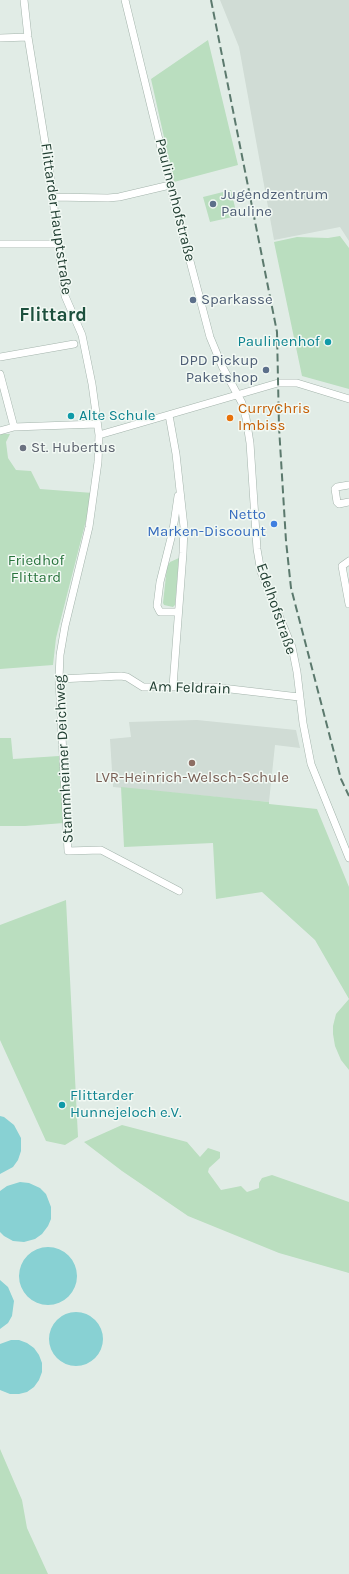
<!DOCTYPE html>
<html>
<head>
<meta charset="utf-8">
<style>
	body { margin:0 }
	canvas { display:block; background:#e1ece6 }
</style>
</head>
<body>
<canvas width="349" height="1574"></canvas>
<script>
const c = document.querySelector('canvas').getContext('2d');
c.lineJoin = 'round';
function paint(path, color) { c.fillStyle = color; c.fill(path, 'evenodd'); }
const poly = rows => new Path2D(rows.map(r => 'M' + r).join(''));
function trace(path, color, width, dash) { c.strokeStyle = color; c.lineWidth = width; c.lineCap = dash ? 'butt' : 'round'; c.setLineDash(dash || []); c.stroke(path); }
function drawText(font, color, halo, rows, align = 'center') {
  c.font = font + ' Karla,sans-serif'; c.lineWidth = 3; c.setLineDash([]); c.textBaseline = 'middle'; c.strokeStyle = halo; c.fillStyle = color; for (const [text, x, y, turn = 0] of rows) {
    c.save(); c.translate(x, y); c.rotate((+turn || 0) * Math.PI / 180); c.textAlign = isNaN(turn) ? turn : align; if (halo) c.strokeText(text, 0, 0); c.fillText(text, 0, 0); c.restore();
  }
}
const built = poly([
	[220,0,349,0,349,241,340,227,274,240,239,47],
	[197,720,296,730,300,748,275,745,269,802,113,787,110,739,131,737,129,722]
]);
const green = poly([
	[208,40,238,165,174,182,151,79],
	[231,190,237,216,210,222,203,197],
	[340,236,349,248,349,389,302,376,274,242,297,237,328,238],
	[0,434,10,434,6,442,8,458,16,470,31,471,40,489,93,493,56,638,53,665,0,669],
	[179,558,175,605,173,607,164,605,163,603,167,567,170,562],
	[0,738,11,738,13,759,59,756,64,823,25,826,0,826],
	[121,787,269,802,269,804,317,809,349,887,349,1070,341,1060,335,1046,333,1034,333,1026,336,1014,349,999,315,940,262,892,216,899,213,843,124,847],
	[66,900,78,1137,65,1145,46,1141,0,1040,0,925],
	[122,1125,187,1142,200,1157,208,1148,220,1152,220,1158,209,1168,208,1172,221,1190,241,1186,247,1192,259,1188,259,1183,262,1178,272,1175,349,1202,349,1273,279,1253,188,1216,122,1171,84,1142],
	[0,1449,22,1500,27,1528,48,1574,0,1574]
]);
const water = poly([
	[0,1116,4,1117,14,1125,21,1138,21,1151,18,1160,13,1167,0,1174],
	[20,1182,29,1183,40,1188,46,1194,51,1207,51,1219,48,1226,42,1234,35,1239,24,1242,13,1241,4,1236,0,1232,0,1191,7,1186],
	'19 1276a29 29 0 1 1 58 0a29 29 0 1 1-58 0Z',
	[0,1280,8,1287,14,1301,12,1316,8,1323,0,1329],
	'49 1339a27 27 0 1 1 54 0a27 27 0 1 1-54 0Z',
	[11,1340,19,1340,27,1343,34,1348,39,1355,42,1363,42,1372,39,1380,34,1387,27,1392,19,1394,10,1394,0,1390,0,1344]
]);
const minor = poly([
	[24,0,28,37,49,167,65,296,82,335,92,384,99,435,98,462,89,527,65,626,60,655,59,679,68,851,101,850,179,891],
	[125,0,170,185,210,337,222,366,242,403,246,418,250,443,257,549,261,572,292,647,297,672,303,723,311,764,349,858],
	[0,38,28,37],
	[53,197,108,198,119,197,170,185],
	[0,244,58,244],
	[0,357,74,344],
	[0,374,14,427],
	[169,415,176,454,184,527,183,553,173,686],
	[0,431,14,427,97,424],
	[99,435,278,383,297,383,349,399],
	[349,485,337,487,335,489,337,502,339,504,349,502],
	[178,496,173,530,160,582,157,606,160,612,178,612],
	[349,561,342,566,349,604],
	[59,679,121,676,127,677,143,687,213,687,299,697]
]);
const rail = poly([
	[211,0,277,332,279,427,286,541,291,588,341,779,349,796]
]);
const markers = [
	[213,204,4,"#5c6f8a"],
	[193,300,4,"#5c6f8a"],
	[328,342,4,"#0f9aa8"],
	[266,370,4,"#5c6f8a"],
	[71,416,4,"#0f9aa8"],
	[230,418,4,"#e8710a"],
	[23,448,4,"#6b7280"],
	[274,524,4,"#3f7fe0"],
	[192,763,4,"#8d6e63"],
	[62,1105,4,"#0f9aa8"]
];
const serviceNames = [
	["Jugendzentrum",221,195],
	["Pauline",221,212],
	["Sparkasse",201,300],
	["DPD Pickup",258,361,"right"],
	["Paketshop",258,378,"right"]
];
const streetNames = [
	["Paulinenhofstraße",175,200,76],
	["Flittarder Hauptstraße",56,219,82],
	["Edelhofstraße",276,609,71],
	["Am Feldrain",190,688,2],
	["Stammheimer Deichweg",64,759,-93]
];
const cultureNames = [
	["Paulinenhof",320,342,"right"],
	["Alte Schule",79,416],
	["Flittarder",70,1096],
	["Hunnejeloch e.V.",70,1113]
];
const foodNames = [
	["CurryChris",238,409],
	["Imbiss",238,426]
];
const worshipNames = [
	["St. Hubertus",31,448]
];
const shopNames = [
	["Netto",266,515],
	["Marken-Discount",266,532]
];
const parkNames = [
	["Friedhof",36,561],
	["Flittard",36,578]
];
const educationNames = [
	["LVR-Heinrich-Welsch-Schule",192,778]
];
const districtNames = [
	["Flittard",53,316]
];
paint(built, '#d0dcd5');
paint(green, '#badebf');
paint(water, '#88d1d3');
trace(minor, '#a4b4ac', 8);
trace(minor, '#fff', 7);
trace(rail, '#5b796d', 2, [8, 4]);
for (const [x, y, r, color] of markers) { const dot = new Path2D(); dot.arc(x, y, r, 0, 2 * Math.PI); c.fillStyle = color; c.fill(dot); trace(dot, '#f2f9f4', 1.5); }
drawText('15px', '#4e5e75', '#f2f9f4', serviceNames, 'left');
drawText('15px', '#213e32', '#f2f9f4', streetNames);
drawText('15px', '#0d838f', '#f2f9f4', cultureNames, 'left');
drawText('15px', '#c56008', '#f2f9f4', foodNames, 'left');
drawText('15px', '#5b616d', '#f2f9f4', worshipNames, 'left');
drawText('15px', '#366cbe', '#f2f9f4', shopNames, 'right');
drawText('15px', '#2a753e', '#f2f9f4', parkNames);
drawText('15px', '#785e54', '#f2f9f4', educationNames);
drawText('bold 19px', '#1c503d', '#f2f9f4', districtNames);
</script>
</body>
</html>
